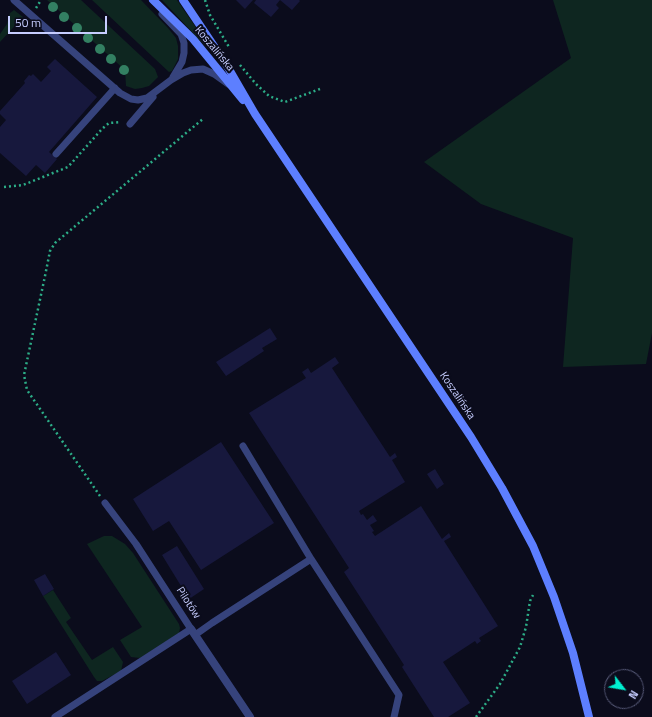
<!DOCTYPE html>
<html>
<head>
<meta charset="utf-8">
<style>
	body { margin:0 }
	#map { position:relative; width:652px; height:717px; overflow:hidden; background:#0b0c1c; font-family:"Titillium Web",sans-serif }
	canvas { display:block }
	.north { position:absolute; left:604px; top:669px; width:40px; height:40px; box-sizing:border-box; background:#0b0c1c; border:1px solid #565977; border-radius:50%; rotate:121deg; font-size:11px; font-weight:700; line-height:16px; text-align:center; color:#c6cdff }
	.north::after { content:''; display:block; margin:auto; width:14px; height:18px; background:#00f1d1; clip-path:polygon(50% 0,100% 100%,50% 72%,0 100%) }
	.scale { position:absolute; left:8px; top:16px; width:99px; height:18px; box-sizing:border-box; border:2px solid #c6cdff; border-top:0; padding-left:5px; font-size:12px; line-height:14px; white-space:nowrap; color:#c6cdff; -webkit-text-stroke:3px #0b0c1c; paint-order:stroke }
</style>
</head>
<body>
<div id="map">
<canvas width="652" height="717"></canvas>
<div class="north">N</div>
<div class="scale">50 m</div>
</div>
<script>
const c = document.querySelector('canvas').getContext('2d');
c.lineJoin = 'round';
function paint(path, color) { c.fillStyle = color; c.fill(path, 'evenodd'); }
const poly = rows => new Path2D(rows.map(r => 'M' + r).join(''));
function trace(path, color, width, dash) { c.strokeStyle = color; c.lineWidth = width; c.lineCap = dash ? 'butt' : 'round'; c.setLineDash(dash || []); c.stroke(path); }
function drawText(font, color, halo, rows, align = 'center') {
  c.font = font + ' "Titillium Web",sans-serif'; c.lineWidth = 4; c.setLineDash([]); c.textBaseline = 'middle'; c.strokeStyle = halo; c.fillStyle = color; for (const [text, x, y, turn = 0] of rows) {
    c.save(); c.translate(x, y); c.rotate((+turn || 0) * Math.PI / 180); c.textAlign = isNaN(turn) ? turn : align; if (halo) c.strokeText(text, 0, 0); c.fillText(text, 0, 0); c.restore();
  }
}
const green = poly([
	[47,0,81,0,155,69,158,77,149,86,142,88,135,89,126,86,125,70],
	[92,0,141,0,168,28,176,38,178,46,178,59,172,71,169,72],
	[162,0,177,0,210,48,209,50],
	[553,0,652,0,652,333,646,364,563,367,573,238,481,204,424,162,571,58],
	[14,10,23,17,0,42,0,34,7,24,10,13],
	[104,536,112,536,125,544,133,553,179,624,180,628,179,633,140,658,131,657,120,640,142,627,87,544],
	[53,590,71,618,66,622,92,660,113,647,123,662,121,671,102,681,97,681,94,677,43,596]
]);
const building = poly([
	[236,0,253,0,245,9],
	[256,0,299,0,300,1,292,10,280,0,276,5,279,8,271,17,254,3],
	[55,59,97,97,49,152,57,159,45,173,36,165,26,176,0,153,0,127,6,120,0,114,0,111,25,83,24,81,29,75,31,76,33,74,41,82,51,71,47,67],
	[270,328,277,339,262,348,264,351,226,376,216,362],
	[335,357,339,363,332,368,390,457,395,453,397,457,392,460,405,482,359,511,361,515,363,514,367,520,373,515,377,521,370,525,374,531,372,532,375,536,421,506,442,539,449,533,451,537,444,541,498,626,479,638,481,641,477,644,475,641,443,662,470,703,448,717,434,717,402,667,404,665,344,572,349,568,249,413,306,378,302,372,308,368,311,373],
	[221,442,274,523,201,570,169,521,153,531,133,499],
	[435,469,444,484,437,489,427,474],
	[177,546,204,589,189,599,162,555],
	[45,574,54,589,43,596,34,580],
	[56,652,71,675,27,704,12,681]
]);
const path = poly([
	[205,0,210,15,229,47],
	[36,8,41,0],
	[240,65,256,84,269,96,285,102,320,89],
	[4,187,23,185,68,167,102,129,109,123,121,122],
	[100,496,27,390,24,375,45,276,50,251,55,243,204,118],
	[476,717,500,684,520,647,526,627,530,601,533,595]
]);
const lane = poly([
	[14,0,120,93,131,99,138,100,147,98,171,80,183,73,191,70,203,69,214,74,228,84],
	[162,14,181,34,184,43,184,53,182,62,173,77],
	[130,124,153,97],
	[56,154,115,88],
	[243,446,311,559,399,695,394,717],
	[195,635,212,623,311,559],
	[55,717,191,629,136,544,105,503]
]);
const street = poly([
	[191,629,250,717]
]);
const secondary = poly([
	[153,0,193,39,243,100],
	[183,0,226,64,255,114,471,437,502,488,533,546,554,597,573,653,589,717]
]);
const trees = [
	[53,7],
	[64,17],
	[77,28],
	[88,38],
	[100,49],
	[111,59],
	[124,70]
];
const streetNames = [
	["Koszalińska",214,49,50],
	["Koszalińska",457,396,56],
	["Pilotów",188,603,57]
];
paint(green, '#0e2620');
paint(building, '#17183d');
trace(path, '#2cad87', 2.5, [2, 3]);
trace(lane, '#36437c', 7);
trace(street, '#36437c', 8);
trace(secondary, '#5d7fff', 8);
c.fillStyle = '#338062';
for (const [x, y] of trees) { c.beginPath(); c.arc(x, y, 5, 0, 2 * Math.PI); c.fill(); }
drawText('11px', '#c6cdff', '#0b0c1c', streetNames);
</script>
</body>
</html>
